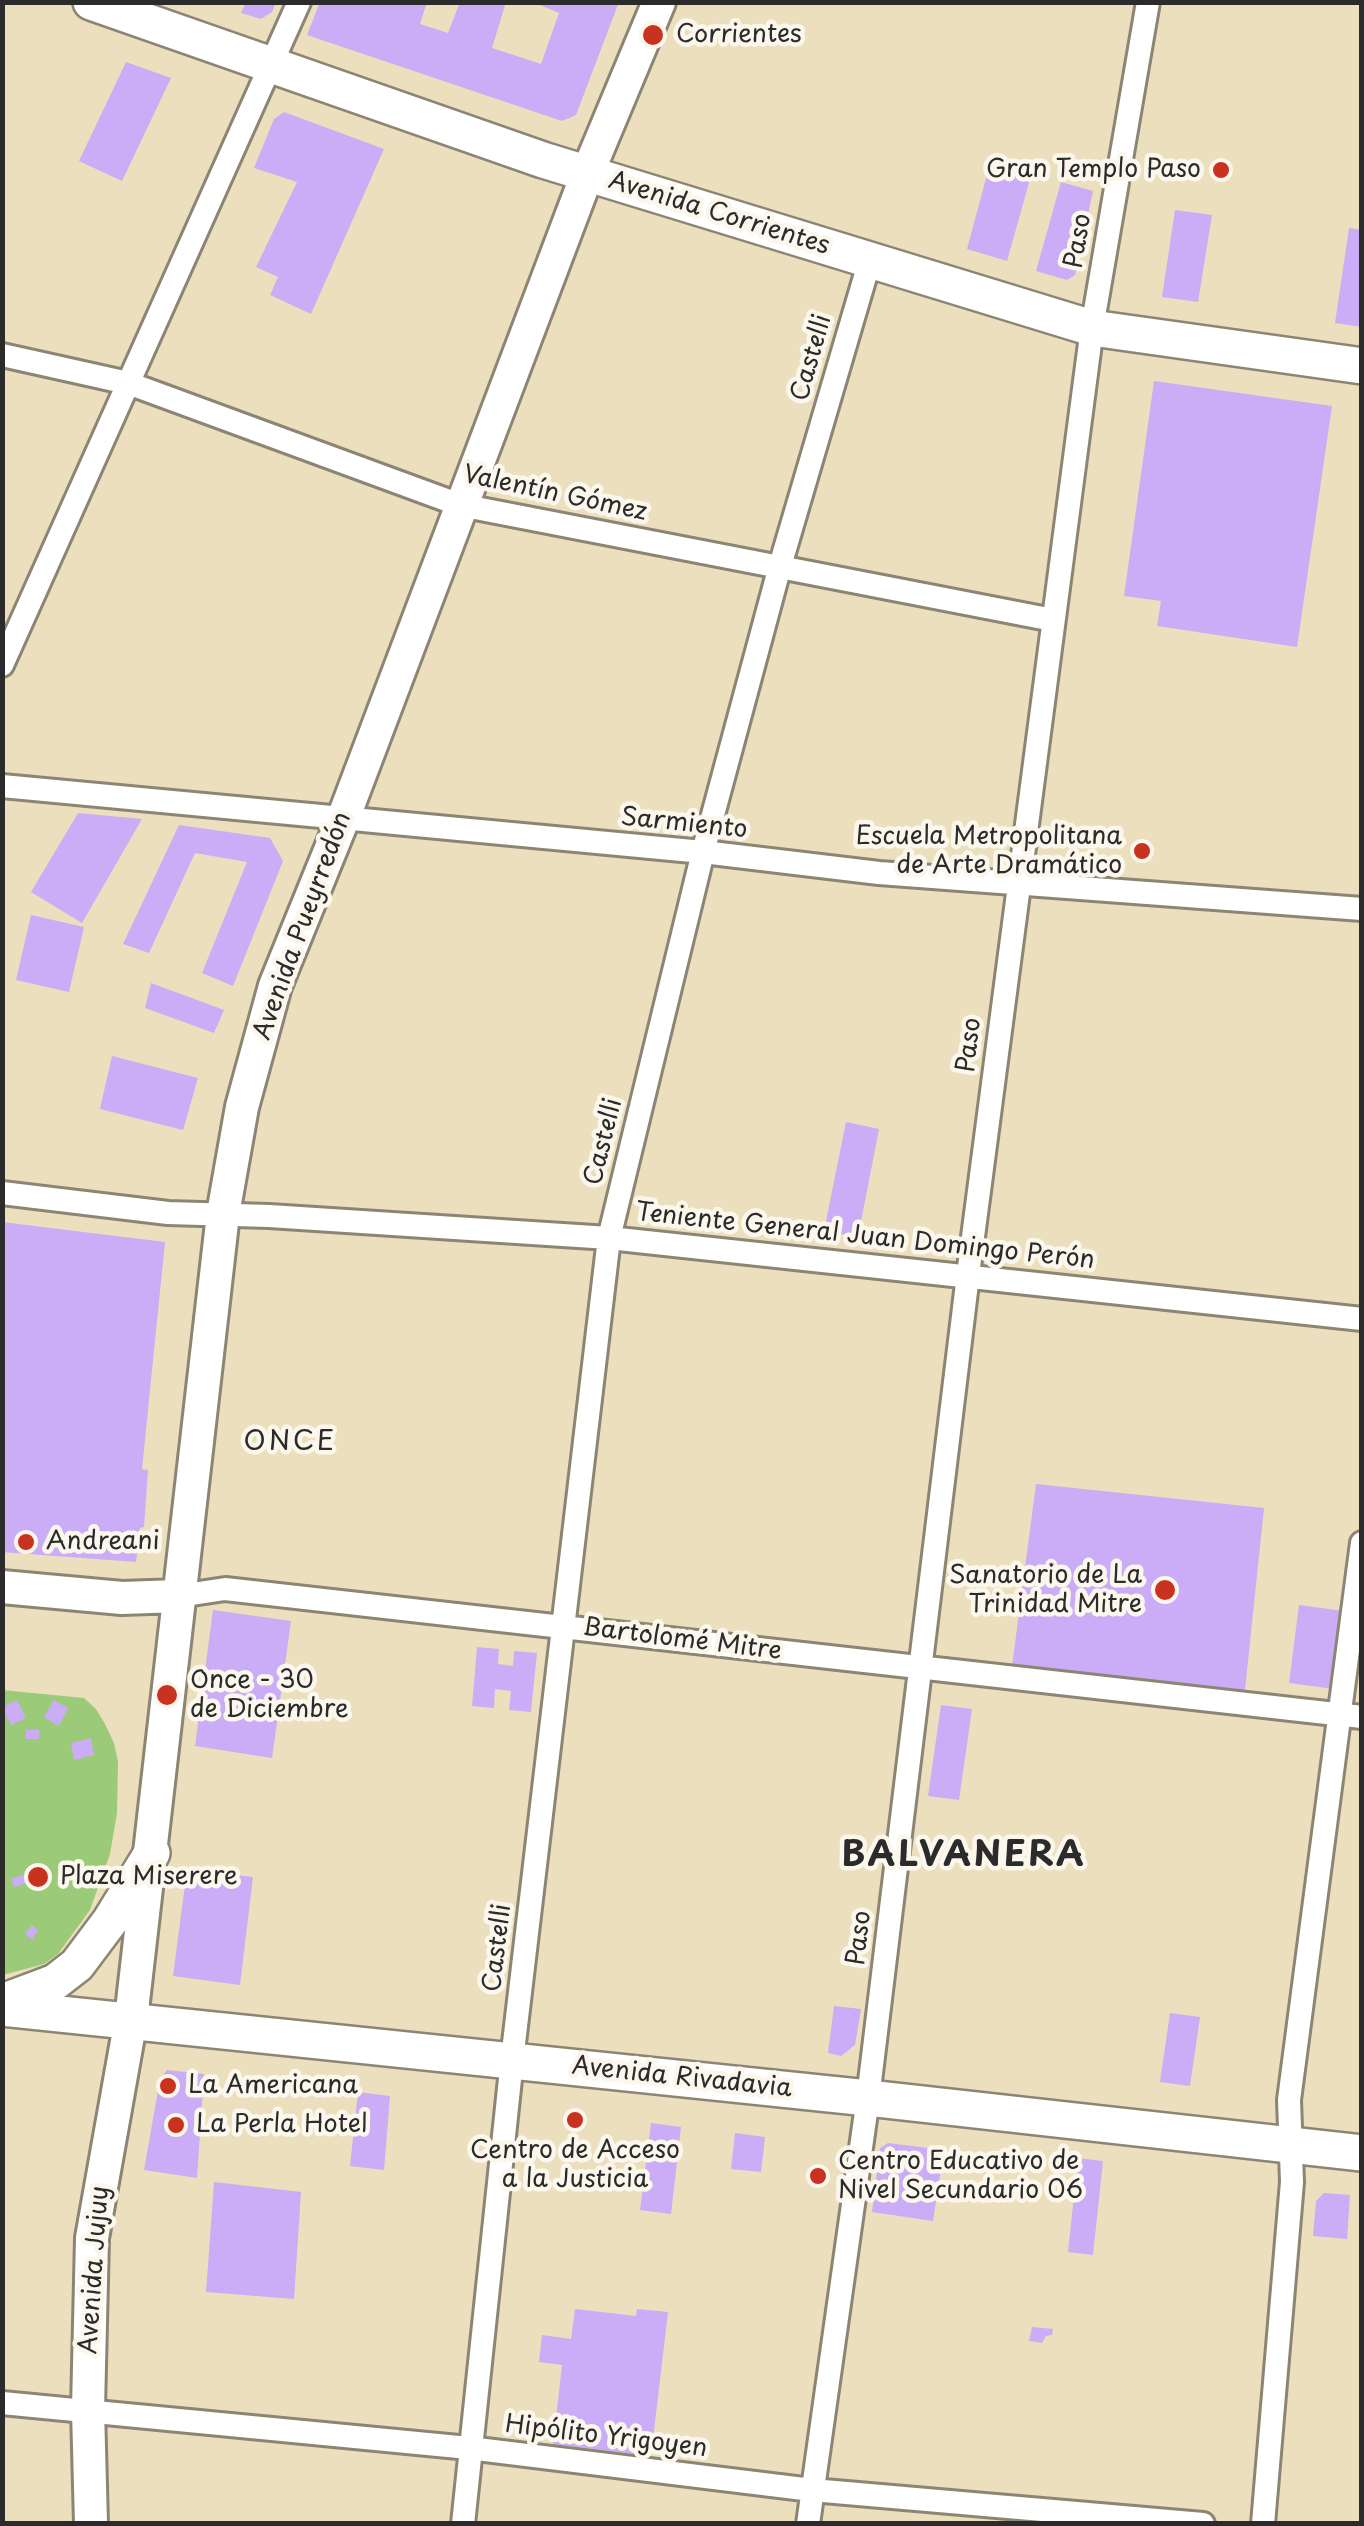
<!DOCTYPE html>
<html>
<head>
<meta charset="utf-8">
<style>
	body { margin:0 }
	#map { position:relative; width:1364px; height:2526px; overflow:hidden; background:#ecdfbe; font-family:"Playpen Sans",sans-serif }
	canvas { display:block }
	.frame { position:absolute; inset:0; border:5px solid #2b2b2b; pointer-events:none }
</style>
</head>
<body>
<div id="map">
<canvas width="1364" height="2526"></canvas>
<div class="frame"></div>
</div>
<script>
const c = document.querySelector('canvas').getContext('2d');
c.lineJoin = 'round';
function paint(path, color) { c.fillStyle = color; c.fill(path, 'evenodd'); }
const poly = rows => new Path2D(rows.map(r => 'M' + r).join(''));
function trace(path, color, width, dash) { c.strokeStyle = color; c.lineWidth = width; c.lineCap = dash ? 'butt' : 'round'; c.setLineDash(dash || []); c.stroke(path); }
function drawText(font, color, halo, rows, align = 'center') {
  c.font = font + ' "Playpen Sans",sans-serif'; c.lineWidth = 9; c.setLineDash([]); c.textBaseline = 'middle'; c.strokeStyle = halo; c.fillStyle = color; for (const [text, x, y, turn = 0] of rows) {
    c.save(); c.translate(x, y); c.rotate((+turn || 0) * Math.PI / 180); c.textAlign = isNaN(turn) ? turn : align; if (halo) c.strokeText(text, 0, 0); c.fillText(text, 0, 0); c.restore();
  }
}
const green = poly([
	[2,1690,84,1698,96,1709,105,1724,114,1743,118,1762,117,1813,110,1854,90,1910,58,1954,44,1964,3,1975]
]);
const building = poly([
	[246,2,276,2,272,12,261,19,241,13],
	[320,2,427,2,420,24,448,33,460,2,506,2,492,48,541,64,559,13,533,2,619,2,576,115,562,121,307,35],
	[126,62,171,78,122,181,79,161],
	[284,112,384,149,311,314,270,295,278,277,256,267,297,182,254,168,274,119],
	[991,160,1032,172,1007,261,967,249],
	[1061,182,1093,191,1075,275,1067,280,1036,271],
	[1175,210,1212,215,1198,302,1162,297],
	[1349,228,1362,230,1362,327,1335,323],
	[1154,381,1332,406,1297,647,1157,626,1161,601,1124,596],
	[78,813,142,819,82,923,31,892],
	[179,825,270,838,283,861,233,986,202,973,247,862,195,853,149,953,123,944],
	[31,915,84,927,69,992,16,980],
	[151,983,224,1010,214,1033,145,1008],
	[112,1056,198,1078,183,1130,100,1109],
	[846,1122,879,1129,858,1237,824,1231],
	[2,1222,165,1242,142,1469,148,1470,144,1527,140,1528,136,1562,2,1552],
	[1036,1484,1264,1508,1245,1690,1012,1666],
	[1299,1605,1344,1611,1334,1689,1289,1683],
	[213,1610,291,1621,272,1758,195,1746],
	[477,1647,499,1649,498,1664,513,1666,514,1651,537,1653,531,1712,509,1710,511,1691,495,1689,494,1708,472,1706],
	[17,1700,26,1718,11,1725,2,1707],
	[54,1700,68,1708,59,1726,44,1717],
	[941,1705,972,1709,959,1800,928,1796],
	[26,1730,39,1730,39,1739,26,1739],
	[91,1738,94,1755,74,1760,71,1743],
	[187,1869,253,1877,240,1985,173,1976],
	[24,1874,27,1883,14,1887,11,1879],
	[32,1925,38,1930,32,1940,25,1934],
	[834,2006,861,2009,855,2045,841,2056,828,2053],
	[1170,2013,1200,2017,1190,2086,1160,2082],
	[167,2070,204,2074,197,2178,144,2170,160,2079],
	[358,2092,390,2096,384,2170,350,2166],
	[651,2123,681,2127,671,2214,640,2210],
	[735,2133,765,2137,761,2172,731,2169],
	[888,2143,944,2150,933,2221,872,2212,880,2148],
	[1078,2158,1103,2161,1093,2255,1068,2252],
	[214,2182,301,2192,294,2299,206,2292],
	[1324,2193,1350,2195,1347,2239,1313,2236,1316,2201],
	[575,2309,636,2316,637,2309,668,2312,651,2456,553,2444,562,2365,539,2362,542,2335,571,2339],
	[1032,2327,1053,2329,1052,2335,1046,2336,1042,2343,1029,2341]
]);
const street = poly([
	[2,355,128,383,460,505,1053,620],
	[2,665,299,2],
	[2,786,703,852,879,873,1362,909],
	[2,1193,168,1213,269,1216,609,1238,1362,1319],
	[179,1596,225,1589,1362,1717],
	[2,2403,469,2448,812,2490,1203,2524],
	[463,2524,512,2060,609,1238,703,852,780,566,870,260],
	[808,2524,868,2098,968,1275,1092,328,1148,2],
	[1263,2524,1292,2182,1289,2100,1362,1543]
]);
const secondary = poly([
	[2,1587,122,1598,179,1596],
	[91,2524,88,2409,92,2238,131,2019,223,1214,242,1107,275,986,343,819,590,167,659,2]
]);
const primary = poly([
	[91,2,543,160,1092,328,1362,366],
	[2,2002,55,1982,77,1965,110,1921,152,1853],
	[2,2008,868,2098,1362,2153]
]);
const markers = [
	[653,35,12,"#c8321e"],
	[1221,170,10,"#c8321e"],
	[1142,851,10,"#c8321e"],
	[26,1542,10,"#c8321e"],
	[1165,1590,12,"#c8321e"],
	[167,1695,12,"#c8321e"],
	[38,1877,12,"#c8321e"],
	[168,2086,10,"#c8321e"],
	[575,2120,10,"#c8321e"],
	[176,2125,10,"#c8321e"],
	[818,2176,10,"#c8321e"]
];
const poiNames = [
	["Corrientes",676,35],
	["Gran Templo Paso",1201,170,"right"],
	["Escuela Metropolitana",1122,837,"right"],
	["de Arte Dramático",1122,866,"right"],
	["Andreani",46,1542],
	["Sanatorio de La",1142,1576,"right"],
	["Trinidad Mitre",1142,1605,"right"],
	["Once - 30",190,1681],
	["de Diciembre",190,1710],
	["Plaza Miserere",60,1877],
	["La Americana",188,2086],
	["La Perla Hotel",196,2125],
	["Centro de Acceso",575,2151,"center"],
	["a la Justicia",575,2180,"center"],
	["Centro Educativo de",838,2162],
	["Nivel Secundario 06",838,2191]
];
const streetNames = [
	["Avenida Corrientes",719,214,17],
	["Paso",1079,241,-80],
	["Castelli",812,358,-74],
	["Valentín Gómez",555,494,12],
	["Sarmiento",684,824,6],
	["Avenida Pueyrredón",303,926,-70],
	["Paso",970,1045,-83],
	["Castelli",604,1142,-76],
	["Teniente General Juan Domingo Perón",865,1237,6],
	["Bartolomé Mitre",682,1640,7],
	["Paso",860,1938,-83],
	["Castelli",498,1948,-83],
	["Avenida Rivadavia",682,2078,6],
	["Avenida Jujuy",95,2270,-86],
	["Hipólito Yrigoyen",606,2437,7]
];
const neighbourhoodNames = [
	["ONCE",290,1442]
];
const districtNames = [
	["BALVANERA",964,1856]
];
paint(green, '#9bcb79');
paint(building, '#caacf7');
trace(street, '#8c8574', 28);
trace(secondary, '#8c8574', 38);
trace(primary, '#8c8574', 40);
trace(street, '#fff', 22);
trace(secondary, '#fff', 32);
trace(primary, '#fff', 35);
for (const [x, y, r, color] of markers) { const dot = new Path2D(); dot.arc(x, y, r, 0, 2 * Math.PI); c.fillStyle = color; c.fill(dot); trace(dot, '#fbf7ec', 4); }
drawText('25px', '#2b2b2b', '#fbf7ec', poiNames, 'left');
drawText('25px', '#2b2b2b', '#fbf7ec', streetNames);
c.letterSpacing = '2.5px';
drawText('28px', '#2b2b2b', '#fbf7ec', neighbourhoodNames);
c.letterSpacing = '0px';
c.letterSpacing = '2.5px';
drawText('bold 35px', '#2b2b2b', '#fbf7ec', districtNames);
c.letterSpacing = '0px';
</script>
</body>
</html>
